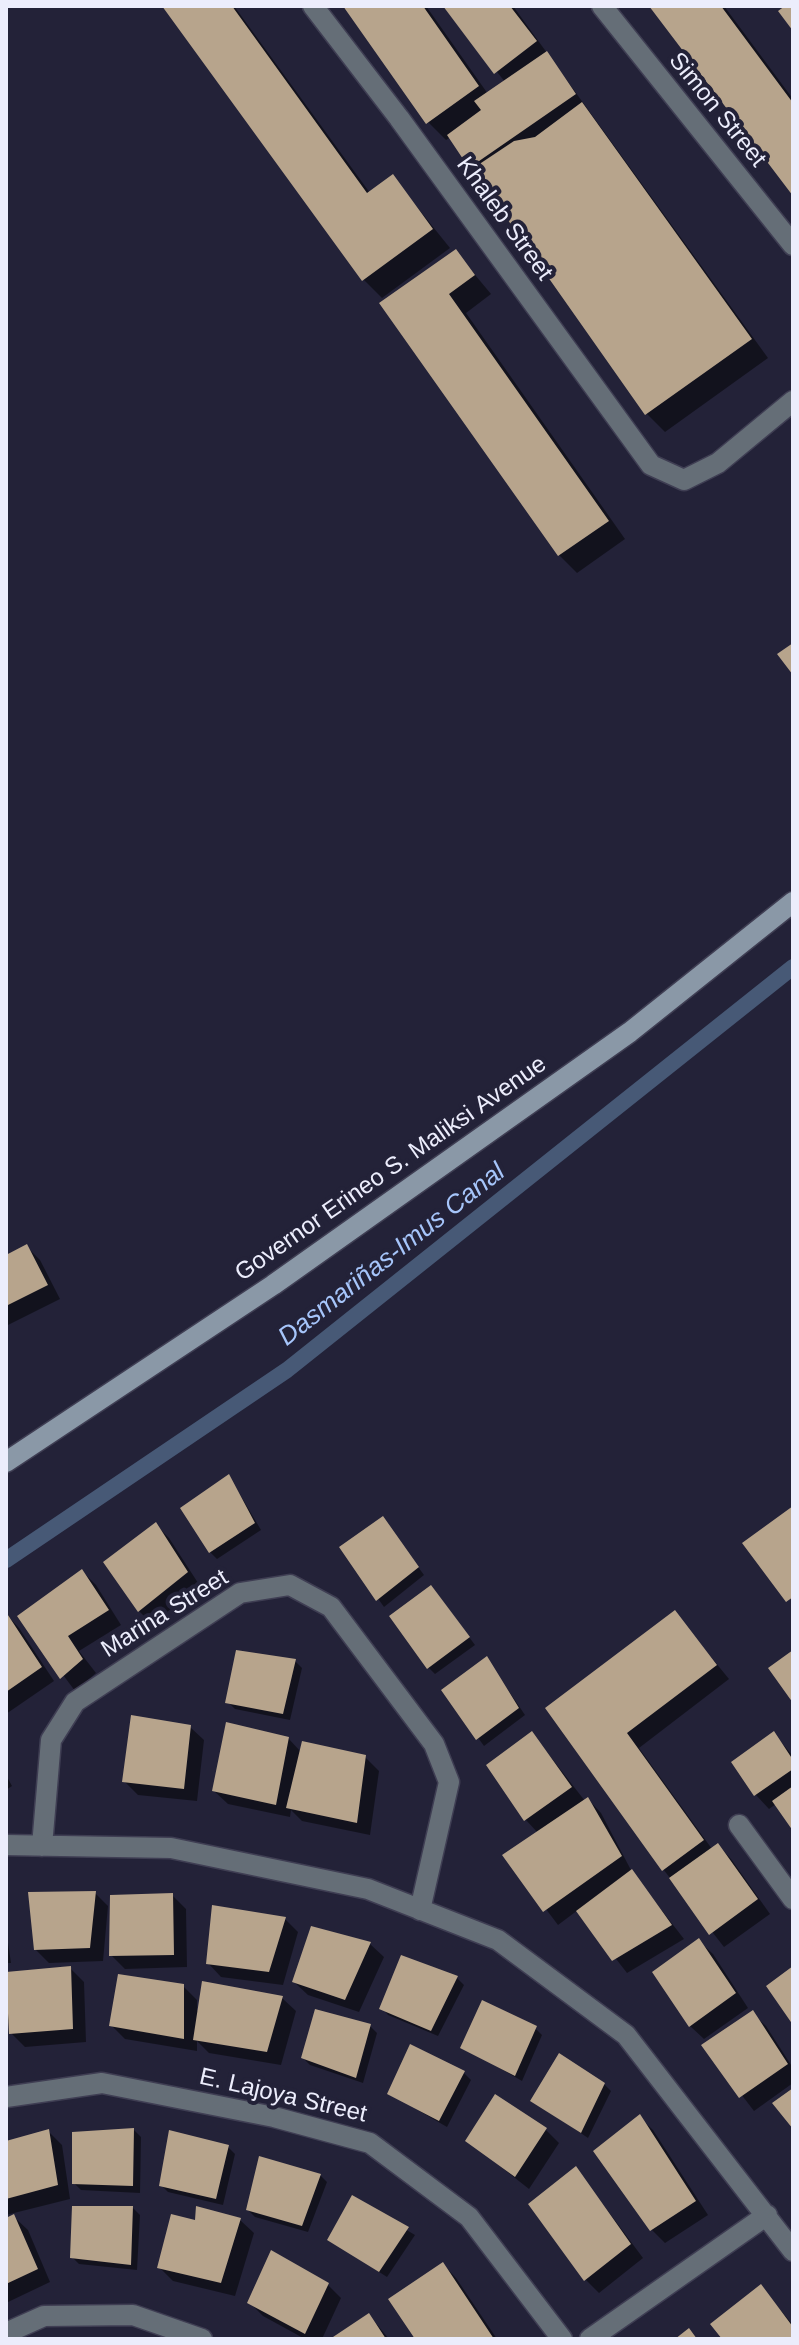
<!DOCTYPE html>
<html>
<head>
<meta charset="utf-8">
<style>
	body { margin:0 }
	#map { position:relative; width:799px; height:2345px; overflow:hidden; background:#232238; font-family:Helvetica,sans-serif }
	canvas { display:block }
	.frame { position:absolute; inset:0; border:8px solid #ecedfc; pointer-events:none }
</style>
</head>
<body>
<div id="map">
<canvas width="799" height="2345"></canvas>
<div class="frame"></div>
</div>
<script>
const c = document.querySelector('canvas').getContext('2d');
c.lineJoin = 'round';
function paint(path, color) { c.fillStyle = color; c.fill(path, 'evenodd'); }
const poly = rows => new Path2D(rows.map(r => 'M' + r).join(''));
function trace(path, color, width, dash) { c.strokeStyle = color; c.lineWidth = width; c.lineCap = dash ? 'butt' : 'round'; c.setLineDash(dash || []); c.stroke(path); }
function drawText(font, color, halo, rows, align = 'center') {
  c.font = font + ' Helvetica,sans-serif'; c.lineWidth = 8; c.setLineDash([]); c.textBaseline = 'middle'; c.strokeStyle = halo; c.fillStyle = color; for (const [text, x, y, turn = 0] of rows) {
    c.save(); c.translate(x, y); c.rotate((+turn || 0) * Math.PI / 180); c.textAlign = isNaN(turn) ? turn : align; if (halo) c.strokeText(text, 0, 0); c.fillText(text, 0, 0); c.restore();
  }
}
const shadow = poly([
	[164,6,234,6,370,193,392,176,450,248,382,298,364,280],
	[345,6,426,6,488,94,505,82,445,6,513,6,768,358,665,432,647,414,451,137,446,140,428,122],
	[652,6,724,6,793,99,793,193],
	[456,252,491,294,466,313,625,539,577,573,559,555,382,303],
	[27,1247,40,1260,60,1299,6,1326,6,1257],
	[229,1476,261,1530,217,1559,210,1552],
	[383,1519,424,1575,384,1607,342,1548],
	[156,1525,169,1538,200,1586,152,1624,139,1611],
	[82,1571,96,1585,121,1625,79,1651,96,1673,75,1691,20,1617],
	[437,1594,475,1645,435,1674,428,1667],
	[675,1613,729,1679,639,1748,712,1849,718,1845,731,1859,770,1914,724,1947,663,1869,548,1708],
	[6,1614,19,1628,54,1681,6,1714],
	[487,1659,525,1715,484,1746,444,1691],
	[295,1661,302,1668,290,1720,235,1709,228,1702],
	[190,1727,204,1740,197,1801,138,1795,124,1781],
	[532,1733,585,1801,588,1799,601,1813,632,1872,684,1939,627,1973,578,1910,558,1925,505,1855,538,1833,525,1819],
	[774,1734,793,1756,793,1827,776,1804,769,1809,756,1795,733,1762],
	[288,1738,301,1752,365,1757,379,1771,370,1835,302,1821,291,1810,290,1817,228,1804,214,1791],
	[6,1775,12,1786,6,1790],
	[95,1893,108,1906,103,1961,49,1963,35,1949],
	[172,1895,186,1909,187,1967,125,1969,111,1955],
	[285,1919,298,1932,283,1985,221,1977,208,1963],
	[6,1929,11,1963,6,1963],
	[699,1941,713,1954,748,2008,704,2039,690,2026],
	[370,1944,384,1957,359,2012,308,1995,294,1982],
	[402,1957,457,1978,464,1985,438,2036,388,2015,382,2008],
	[70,1968,84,1982,86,2042,25,2047,11,2033,10,2021,6,2022,6,1974],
	[183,1986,197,2000,197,2011,282,1998,296,2011,281,2065,209,2053,197,2041,197,2051,125,2039,111,2025],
	[752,2013,766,2026,793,2068,793,2083,754,2111,704,2046],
	[370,2026,377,2033,363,2083,310,2065,303,2058],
	[535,2028,542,2035,522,2081,463,2047],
	[464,2073,471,2080,447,2127,390,2094],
	[604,2084,611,2091,588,2138,533,2101],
	[495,2096,546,2130,559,2143,529,2189,468,2141],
	[639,2117,653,2130,708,2215,665,2243,651,2229],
	[134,2130,141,2137,140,2193,81,2190,74,2183],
	[48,2131,62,2145,70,2199,6,2215,6,2143],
	[228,2147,235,2154,223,2205,168,2192,161,2185],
	[576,2168,643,2258,599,2293,585,2279],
	[320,2175,327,2182,308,2232,255,2217,248,2210],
	[353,2198,415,2235,387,2277,329,2240],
	[133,2208,140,2215,137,2270,79,2264,72,2257],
	[14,2217,28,2230,50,2282,6,2303,6,2221],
	[240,2220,254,2233,235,2296,173,2281,159,2267,197,2223],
	[443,2264,456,2278,497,2339,417,2339],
	[328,2285,341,2298,322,2339,305,2339,263,2316,249,2302],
	[761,2287,793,2325,793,2339,724,2339],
	[369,2315,389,2339,334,2339]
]);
const stream = poly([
	[6,1560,287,1370,793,967]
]);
const building = poly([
	[162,6,232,6,367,193,393,174,433,229,362,281],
	[343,6,423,6,479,86,426,124],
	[443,6,510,6,537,41,494,74],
	[649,6,721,6,793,103,793,196],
	[785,6,793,6,793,31,778,11],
	[547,51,576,94,469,168,447,135,481,110,474,101],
	[582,102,752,339,645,415,472,169,514,141,535,137],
	[456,249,475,275,449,294,609,521,558,556,379,303],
	[793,643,793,675,777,654],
	[27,1244,48,1285,6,1306,6,1255],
	[229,1474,255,1523,209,1553,180,1508],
	[793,1506,793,1597,786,1602,742,1543],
	[383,1516,419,1567,376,1601,339,1547],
	[156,1522,188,1572,138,1612,103,1562],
	[82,1569,109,1610,68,1636,83,1659,60,1679,17,1616],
	[431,1585,470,1637,427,1669,389,1616],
	[675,1610,717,1665,627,1733,704,1840,662,1871,545,1708],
	[6,1612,42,1667,6,1692],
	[236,1650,296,1659,283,1714,225,1703],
	[793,1650,793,1703,768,1668],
	[487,1656,519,1708,476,1740,441,1690],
	[131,1715,191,1725,184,1789,122,1782],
	[226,1722,289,1737,276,1805,212,1791],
	[532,1731,572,1787,524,1821,486,1765],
	[774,1731,793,1760,793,1769,754,1796,731,1762],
	[302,1741,366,1755,357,1823,286,1808],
	[793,1786,793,1831,772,1801],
	[588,1797,622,1856,543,1912,502,1855],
	[718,1843,758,1899,709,1935,669,1878],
	[632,1869,672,1925,612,1961,576,1911],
	[96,1891,90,1948,34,1950,28,1892],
	[173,1893,174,1955,109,1956,110,1895],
	[212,1905,286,1917,269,1972,206,1964],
	[311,1926,371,1942,345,2000,292,1982],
	[699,1938,736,1993,689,2027,652,1972],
	[401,1955,458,1976,431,2031,379,2009],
	[71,1966,73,2029,9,2034,6,1972],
	[793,1966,793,2025,766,1986],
	[118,1974,184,1984,184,2039,109,2026],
	[202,1981,283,1996,267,2052,193,2040],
	[482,2000,537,2026,515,2076,460,2048],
	[315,2009,371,2024,356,2078,301,2058],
	[753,2010,788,2064,739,2098,701,2045],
	[410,2044,465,2071,439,2121,387,2094],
	[559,2053,605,2083,581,2133,530,2101],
	[793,2088,793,2129,772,2103],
	[495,2094,547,2128,515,2177,465,2141],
	[640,2114,696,2201,650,2231,593,2151],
	[134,2128,133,2186,72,2184,72,2132],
	[49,2129,58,2185,6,2199,6,2141],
	[169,2130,229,2145,216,2199,159,2186],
	[259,2156,321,2174,302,2226,246,2210],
	[576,2166,631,2244,584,2281,528,2204],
	[352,2195,409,2227,379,2272,327,2240],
	[72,2206,133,2206,131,2265,70,2258],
	[196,2206,241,2218,221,2283,157,2268,171,2214,195,2220],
	[14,2214,38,2269,6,2284,6,2218],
	[271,2250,329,2283,305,2334,247,2303],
	[443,2262,494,2339,415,2339,388,2299],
	[761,2284,793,2327,793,2339,722,2339,710,2324],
	[369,2313,386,2339,330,2339],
	[689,2328,697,2339,675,2339]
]);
const minor = poly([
	[313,6,399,118,651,465,684,480,718,463,793,401],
	[602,6,793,245],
	[739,1825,793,1899],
	[6,1845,171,1848,368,1889,498,1940,626,2035,793,2251],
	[42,1846,51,1740,75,1702,240,1593,290,1585,331,1607,434,1744,449,1782,420,1910],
	[6,2097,102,2083,274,2117,370,2143,469,2217,562,2339],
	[6,2333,44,2316,133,2315,202,2339],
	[590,2339,767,2215]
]);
const secondary = poly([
	[6,1462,273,1285,630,1032,793,902]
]);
const streetNames = [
	["Simon Street",717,110,51],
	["Khaleb Street",504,219,54],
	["Governor Erineo S. Maliksi Avenue",391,1169,-35],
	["Marina Street",165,1614,-32],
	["E. Lajoya Street",283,2096,13]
];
const waterNames = [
	["Dasmariñas-Imus Canal",392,1255,-38]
];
paint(shadow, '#0007');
trace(stream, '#475976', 16);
paint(building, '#b7a48c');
trace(minor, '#3f3e53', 23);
trace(secondary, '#3f3e53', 23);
trace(minor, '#656e77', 20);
trace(secondary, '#8a98a7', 20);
drawText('24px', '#ecedfc', '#232238', streetNames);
drawText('italic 26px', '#a6c5fa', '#232238', waterNames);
</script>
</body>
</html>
